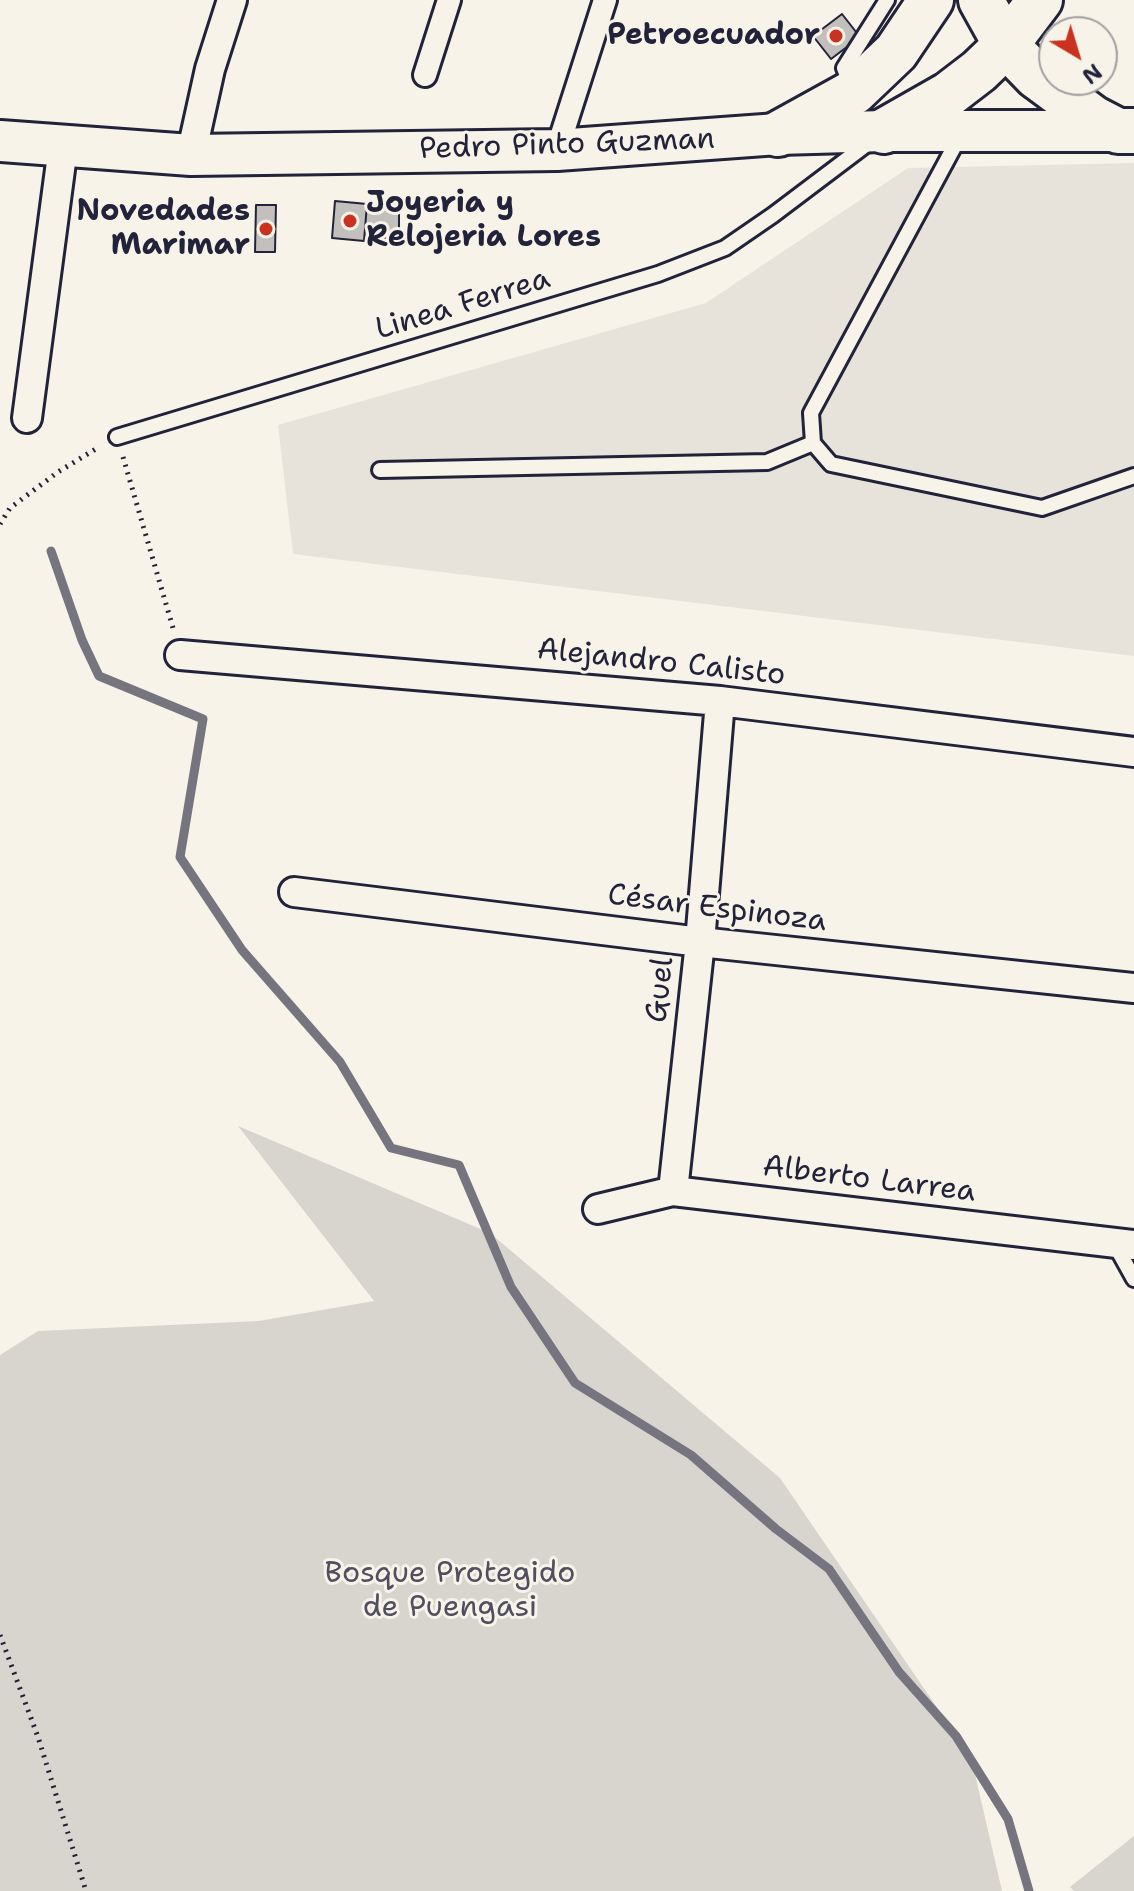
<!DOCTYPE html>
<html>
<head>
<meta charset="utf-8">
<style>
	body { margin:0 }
	#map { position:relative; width:1134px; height:1891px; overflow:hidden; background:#f7f3e8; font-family:"Shantell Sans",sans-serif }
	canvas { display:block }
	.north { position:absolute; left:1038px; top:16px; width:80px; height:80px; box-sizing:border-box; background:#f7f3e8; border:2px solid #a29fa3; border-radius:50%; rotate:142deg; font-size:22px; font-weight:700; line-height:32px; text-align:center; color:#22223b }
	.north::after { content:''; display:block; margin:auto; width:28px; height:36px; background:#c8321e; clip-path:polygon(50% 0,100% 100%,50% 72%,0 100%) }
</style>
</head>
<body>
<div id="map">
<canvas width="1134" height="1891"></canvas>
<div class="north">N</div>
</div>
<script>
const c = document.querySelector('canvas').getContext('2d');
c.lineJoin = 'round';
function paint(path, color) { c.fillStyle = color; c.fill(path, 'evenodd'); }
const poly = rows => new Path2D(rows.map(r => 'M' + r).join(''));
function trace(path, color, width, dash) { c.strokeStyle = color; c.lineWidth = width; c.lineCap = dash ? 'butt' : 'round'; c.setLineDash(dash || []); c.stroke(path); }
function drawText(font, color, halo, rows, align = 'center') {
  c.font = font + ' "Shantell Sans",sans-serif'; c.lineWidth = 6; c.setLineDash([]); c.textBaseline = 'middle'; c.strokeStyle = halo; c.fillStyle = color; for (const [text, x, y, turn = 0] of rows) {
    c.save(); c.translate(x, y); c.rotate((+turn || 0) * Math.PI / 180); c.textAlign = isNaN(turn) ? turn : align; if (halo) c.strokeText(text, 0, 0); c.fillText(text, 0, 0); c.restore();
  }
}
const built = poly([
	[1134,163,1134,656,293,554,278,425,706,303,908,168]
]);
const green = poly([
	[238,1126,490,1233,780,1478,971,1757,1002,1891,0,1891,0,1355,38,1331,259,1321,374,1301],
	[1134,1836,1134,1891,1074,1891,1070,1887]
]);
const stream = poly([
	[51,551,82,640,99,676,203,719,180,857,242,950,340,1062,391,1148,459,1165,511,1287,575,1383,691,1455,776,1529,829,1569,899,1672,956,1736,1008,1819,1029,1891]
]);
const building = poly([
	[842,14,860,37,831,59,813,36,842,14],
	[399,199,399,237,364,241,367,204,399,199],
	[335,201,367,204,364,241,332,238,335,201],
	[256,205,276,205,275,252,255,252,256,205]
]);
const path = poly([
	[123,457,173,628],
	[0,524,10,508,58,472,99,447],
	[0,1635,38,1737,86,1891]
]);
const service = poly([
	[851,86,844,68,887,0],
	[961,134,811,413,813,443,831,464,1042,508,1134,476],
	[117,437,658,274,725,248,773,215,871,141],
	[380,470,767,462,813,443],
	[1114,1243,1134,1279]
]);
const pedestrian = poly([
	[425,75,449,0],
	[557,150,605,0]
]);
const minor = poly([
	[191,155,210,69,232,0],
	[27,418,63,147],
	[180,655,720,701,1134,752],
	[294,892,700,942,1134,988],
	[673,1191,700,942,720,701],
	[598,1209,673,1191,1134,1245]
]);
const secondary = poly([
	[0,141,191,155,557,150,778,134,884,131,1118,131]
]);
const primary = poly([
	[981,0,1006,45,1036,76,1093,118,1118,131,1134,131],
	[884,131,949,94,979,71,1006,45,1040,0],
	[778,134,854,92,896,52,931,0]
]);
const markers = [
	[836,36,8,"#c8321e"],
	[350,221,8,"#c8321e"],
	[266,229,8,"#c8321e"]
];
const poiNames = [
	["Petroecuador",820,36],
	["Joyeria y",366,204,"left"],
	["Relojeria Lores",366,238,"left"],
	["Novedades",250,212],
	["Marimar",250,246]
];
const streetNames = [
	["Pedro Pinto Guzman",567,145,-2],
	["Linea Ferrea",463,305,-17],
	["Alejandro Calisto",661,663,6],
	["César Espinoza",717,909,7],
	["Guel",661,990,-84],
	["Alberto Larrea",869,1180,7]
];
const parkNames = [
	["Bosque Protegido",450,1574],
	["de Puengasi",450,1608]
];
paint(built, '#e7e3db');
paint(green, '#d8d5cf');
trace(stream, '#76747f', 9);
paint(building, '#c2bfbd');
trace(building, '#22223b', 2);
trace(service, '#22223b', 20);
trace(pedestrian, '#22223b', 28);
trace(minor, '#22223b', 34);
trace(secondary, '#22223b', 46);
trace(primary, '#22223b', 50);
trace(path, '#22223b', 5, [2, 6]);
trace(service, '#f7f3e8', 14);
trace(pedestrian, '#f7f3e8', 22);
trace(minor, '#f7f3e8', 28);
trace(secondary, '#f7f3e8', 40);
trace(primary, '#f7f3e8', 44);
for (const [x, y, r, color] of markers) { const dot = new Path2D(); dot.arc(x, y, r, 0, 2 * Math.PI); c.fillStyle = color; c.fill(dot); trace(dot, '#f7f3e8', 3); }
drawText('bold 30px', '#22223b', '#f7f3e8', poiNames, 'right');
drawText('30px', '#22223b', '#f7f3e8', streetNames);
drawText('30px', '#504f60', '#f7f3e8', parkNames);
</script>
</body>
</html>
